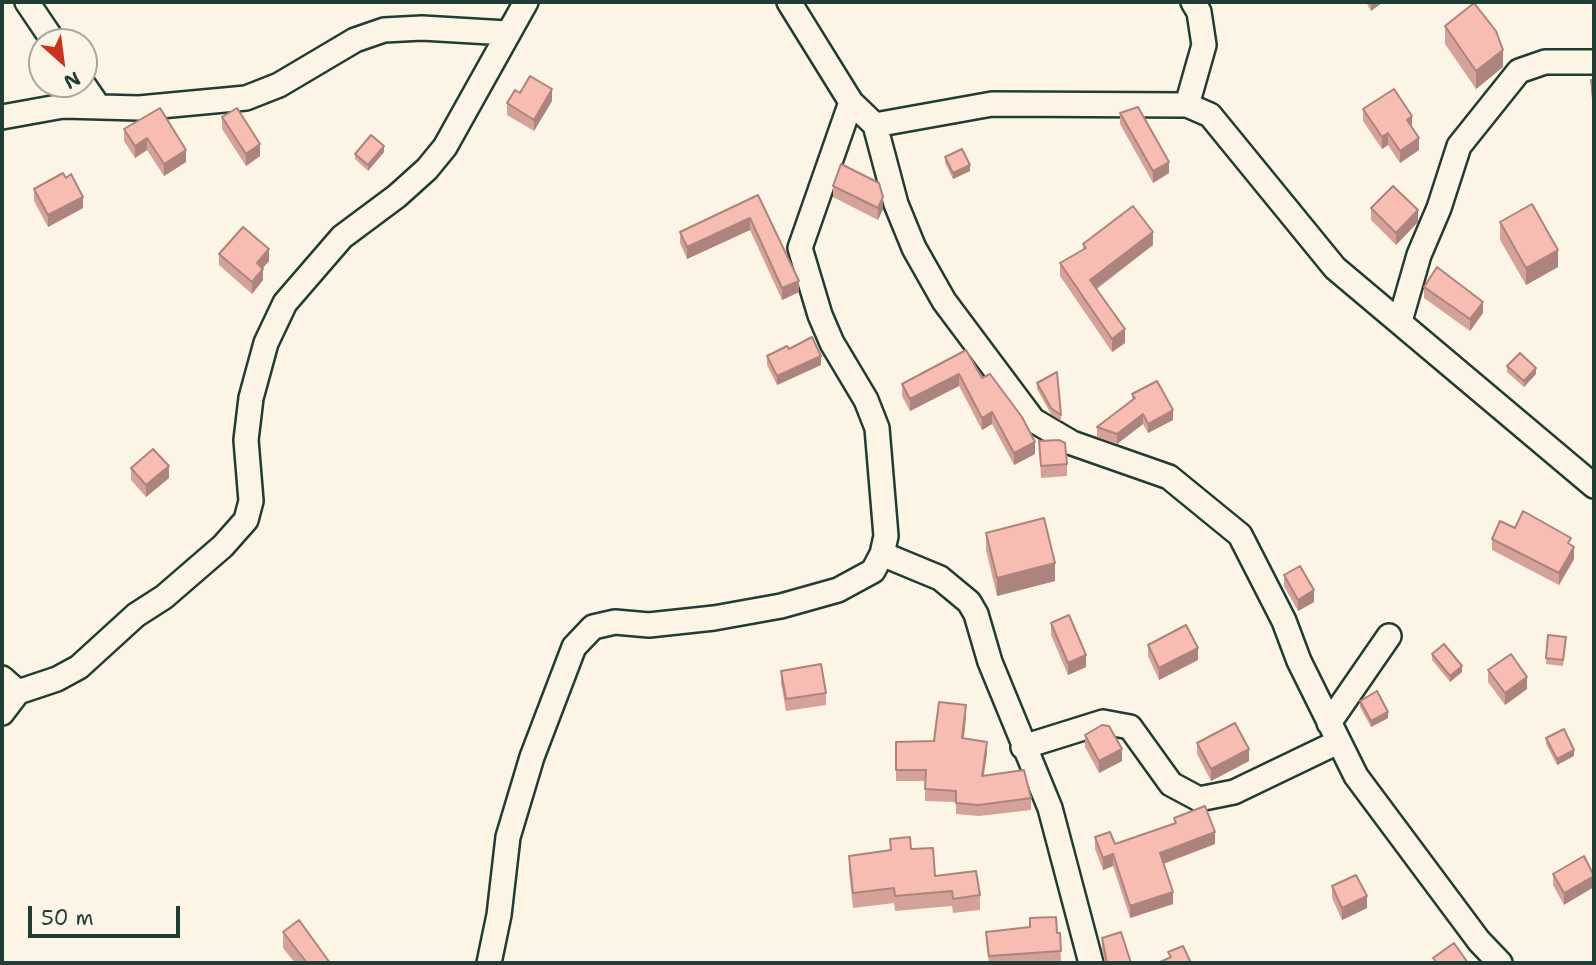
<!DOCTYPE html>
<html>
<head>
<meta charset="utf-8">
<style>
	body { margin:0 }
	#map { position:relative; width:1596px; height:965px; overflow:hidden; background:#fcf5e5; font-family:"Shantell Sans",sans-serif }
	canvas { display:block }
	.frame { position:absolute; inset:0; border:4px solid #1f3d34; pointer-events:none }
	.north { position:absolute; left:28px; top:28px; width:70px; height:70px; box-sizing:border-box; background:#fcf5e5; border:2px solid #a4ab9e; border-radius:50%; rotate:152deg; font-size:19px; font-weight:700; line-height:28px; text-align:center; color:#1f3d34 }
	.north::after { content:''; display:block; margin:auto; width:24px; height:32px; background:#c8321e; clip-path:polygon(50% 0,100% 100%,50% 72%,0 100%) }
	.scale { position:absolute; left:28px; top:906px; width:152px; height:32px; box-sizing:border-box; border:4px solid #1f3d34; border-top:0; padding-left:9px; font-size:21px; line-height:24px; white-space:nowrap; color:#1f3d34; -webkit-text-stroke:5px #fcf5e5; paint-order:stroke }
</style>
</head>
<body>
<div id="map">
<canvas width="1596" height="965"></canvas>
<div class="frame"></div>
<div class="north">N</div>
<div class="scale">50 m</div>
</div>
<script>
const c = document.querySelector('canvas').getContext('2d');
c.lineJoin = 'round';
const poly = rows => new Path2D(rows.map(r => 'M' + r).join(''));
function trace(path, color, width, dash) { c.strokeStyle = color; c.lineWidth = width; c.lineCap = dash ? 'butt' : 'round'; c.setLineDash(dash || []); c.stroke(path); }
function paint(path, color) { c.fillStyle = color; c.fill(path, 'evenodd'); }
const minor = poly([
	[27,2,54,42],
	[83,84,98,106],
	[851,102,875,125,896,204,914,248,944,301,1033,420,1072,443,1169,477,1240,535,1284,621,1299,661,1356,776,1479,941,1500,963],
	[1187,105,1204,45,1199,12,1193,2],
	[2,117,63,106,139,108,246,98,279,85,355,40,384,30,422,28,507,33],
	[875,125,992,104,1187,105,1210,115,1335,268,1594,486],
	[1400,321,1419,255,1439,208,1459,146,1519,71,1545,62,1594,62],
	[882,554,940,578,969,602,976,614,990,662,1050,808,1091,963],
	[2,678,18,692],
	[2,713,18,692,57,679,79,667,136,615,164,597,223,546,246,520,251,501,246,440,251,398,266,343,285,303,342,237,397,196,427,169,445,147,526,2],
	[1329,723,1389,636],
	[1023,747,1103,722,1130,727,1171,784,1199,799,1234,792,1338,742],
	[489,963,499,915,508,837,532,757,574,647,593,627,615,622,649,625,714,618,781,606,838,590,873,571,882,554,886,536,877,428,866,400,832,343,820,315,800,248,851,102,789,2]
]);
const wall = poly([
	[1366,2,1383,2,1371,11],
	[1445,26,1503,67,1476,89,1445,44],
	[1591,80,1594,80,1594,115,1591,92],
	[520,93,552,101,534,131,507,115,507,103],
	[160,108,186,162,164,176,147,150,135,158,124,141,124,129],
	[1363,109,1412,127,1419,150,1400,163,1388,145,1382,149,1363,121],
	[1120,113,1169,173,1153,183,1120,124],
	[222,117,260,156,246,166,222,129],
	[384,152,368,171,355,159,355,154],
	[945,157,970,171,953,179,945,163],
	[833,186,883,209,878,220,833,197],
	[34,189,83,208,48,227,34,201],
	[758,195,799,292,782,300,750,230,687,259,680,243,680,232],
	[1371,208,1418,222,1396,245,1371,220],
	[1500,222,1558,267,1526,285,1500,240],
	[1083,244,1153,245,1097,289,1125,343,1112,352,1060,276,1060,263,1083,250],
	[219,254,269,261,262,268,263,280,252,294,219,265],
	[1424,287,1483,313,1470,331,1424,298],
	[966,350,982,378,1035,454,1014,465,992,424,982,430,959,386,910,411,902,396,902,384],
	[767,356,821,365,777,385,767,365],
	[1507,366,1536,374,1524,387,1507,372],
	[1037,383,1061,415,1061,421,1051,414,1037,389],
	[1132,394,1173,420,1148,433,1143,424,1117,444,1097,437,1097,427,1132,400],
	[1039,441,1067,464,1067,476,1041,478],
	[131,468,169,478,146,497,131,480],
	[1515,528,1571,545,1574,559,1559,585,1492,550,1492,539],
	[986,533,1055,581,997,596,986,550],
	[1284,575,1314,602,1298,611,1284,586],
	[1051,623,1086,667,1068,675,1051,635],
	[1566,643,1563,666,1546,664,1546,658],
	[1148,645,1198,660,1159,680,1148,656],
	[1432,654,1462,672,1450,682,1432,660],
	[1488,670,1527,689,1505,705,1488,682],
	[781,671,826,693,826,705,786,711,781,683],
	[1360,701,1388,718,1371,727,1360,707],
	[966,717,964,739,987,753,983,776,1031,798,1031,810,979,816,956,814,956,802,925,801,925,781,896,781,896,742,934,741],
	[1085,735,1122,761,1099,773,1085,747],
	[1546,738,1574,756,1557,765,1546,744],
	[1197,743,1249,761,1211,781,1197,754],
	[1174,818,1215,844,1163,864,1173,904,1130,918,1113,866,1103,870,1095,849,1095,837,1115,844,1174,824],
	[890,839,911,849,935,876,980,895,980,910,953,913,952,906,895,911,894,903,853,908,849,871,849,856,890,850],
	[1584,856,1564,905,1553,885,1553,874],
	[1332,886,1367,908,1342,920,1332,898],
	[283,932,330,963,295,963,283,948],
	[986,932,1060,933,1061,963,989,963,986,944],
	[1102,938,1131,963,1105,963,1102,949]
]);
const shadedWall = poly([
	[1371,2,1383,2,1371,11],
	[1503,50,1503,67,1476,89,1476,71],
	[552,89,552,101,534,131,534,120],
	[1412,116,1412,128,1407,120],
	[1388,133,1388,145,1382,149,1382,137],
	[147,138,147,150,135,158,135,146],
	[1419,138,1419,150,1400,163,1400,151],
	[260,144,260,156,246,166,246,154],
	[384,146,384,152,368,171,368,165],
	[186,150,186,162,164,176,164,164],
	[1169,162,1169,173,1153,183,1153,171],
	[970,165,970,171,953,179,953,173],
	[83,197,83,208,48,227,48,215],
	[883,197,883,209,878,220,878,208],
	[1418,210,1418,222,1396,245,1396,233],
	[750,218,750,230,687,259,687,247],
	[1153,232,1153,245,1090,293,1090,280],
	[269,249,269,261,257,275,257,263],
	[1558,250,1558,267,1526,285,1526,268],
	[263,269,263,280,252,294,252,282],
	[799,281,799,292,782,300,782,288],
	[1483,302,1483,313,1470,331,1470,319],
	[1125,329,1125,343,1112,352,1112,339],
	[821,356,821,365,777,385,777,376],
	[1536,368,1536,374,1524,387,1524,381],
	[959,374,959,386,910,411,910,399],
	[1173,410,1173,420,1148,433,1148,424],
	[992,412,992,424,982,430,982,418],
	[1143,414,1143,424,1117,444,1117,434],
	[1035,442,1035,454,1014,465,1014,453],
	[169,466,169,478,146,497,146,485],
	[1574,547,1574,559,1559,585,1559,573],
	[1055,563,1055,581,997,596,997,578],
	[1314,590,1314,602,1298,611,1298,600],
	[1198,648,1198,660,1159,680,1159,668],
	[1086,655,1086,667,1068,675,1068,663],
	[1462,666,1462,672,1450,682,1450,676],
	[1527,677,1527,689,1505,705,1505,693],
	[966,705,966,717,962,750,962,738],
	[1388,712,1388,718,1371,727,1371,721],
	[987,742,987,753,982,788,982,776],
	[1122,749,1122,761,1099,773,1099,761],
	[1249,749,1249,761,1211,781,1211,769],
	[1574,750,1574,756,1557,765,1557,759],
	[1215,832,1215,844,1160,865,1160,853],
	[1113,854,1113,866,1103,870,1103,858],
	[1594,876,1594,887,1564,905,1564,893],
	[1173,892,1173,904,1130,918,1130,906],
	[1367,896,1367,908,1342,920,1342,908]
]);
const building = poly([
	[1474,3,1496,31,1503,50,1476,71,1445,26,1474,3],
	[530,76,552,89,534,120,507,103,515,90,520,93,530,76],
	[1591,80,1594,80,1594,104,1591,80],
	[1394,89,1412,116,1407,120,1419,138,1400,151,1388,133,1382,137,1363,109,1394,89],
	[1138,107,1169,162,1153,171,1120,113,1138,107],
	[160,108,186,150,164,164,147,138,135,146,124,129,160,108],
	[237,108,260,144,246,154,222,117,237,108],
	[371,135,384,146,368,165,355,154,371,135],
	[962,149,970,165,953,173,945,157,962,149],
	[841,164,879,183,883,197,878,208,833,186,841,164],
	[63,173,66,178,71,174,83,197,48,215,34,189,63,173],
	[1393,186,1418,210,1396,233,1371,208,1393,186],
	[758,195,799,281,782,288,750,218,687,247,680,232,758,195],
	[1532,204,1558,250,1526,268,1500,222,1532,204],
	[1133,206,1153,232,1090,280,1125,329,1112,339,1060,263,1086,248,1083,244,1133,206],
	[243,227,269,249,257,263,263,269,252,282,219,254,243,227],
	[1437,267,1483,302,1470,319,1424,287,1437,267],
	[812,337,821,356,777,376,767,356,787,346,789,349,812,337],
	[966,350,982,378,990,374,1022,417,1035,442,1014,453,992,412,982,418,959,374,910,399,902,384,966,350],
	[1520,353,1536,368,1524,381,1507,366,1520,353],
	[1057,372,1061,415,1051,408,1037,383,1057,372],
	[1157,381,1173,410,1148,424,1143,414,1117,434,1097,427,1135,398,1132,394,1157,381],
	[1059,440,1065,443,1067,464,1041,466,1039,441,1059,440],
	[153,449,169,466,146,485,131,468,153,449],
	[1523,511,1571,538,1568,543,1574,547,1559,573,1492,539,1500,521,1515,528,1523,511],
	[1044,518,1055,563,997,578,986,533,1044,518],
	[1300,566,1314,590,1298,600,1284,575,1300,566],
	[1069,615,1086,655,1068,663,1051,623,1069,615],
	[1186,625,1198,648,1159,668,1148,645,1186,625],
	[1548,635,1566,637,1563,660,1546,658,1548,635],
	[1444,644,1462,666,1450,676,1432,654,1444,644],
	[1511,654,1527,677,1505,693,1488,670,1511,654],
	[821,664,826,693,786,699,781,671,821,664],
	[1377,691,1388,712,1371,721,1360,701,1377,691],
	[939,702,966,705,962,738,987,742,982,776,1024,770,1031,798,979,805,956,803,956,791,925,789,926,770,896,770,896,742,934,741,939,702],
	[1235,723,1249,749,1211,769,1197,743,1235,723],
	[1102,725,1109,726,1122,749,1099,761,1085,735,1102,725],
	[1564,729,1574,750,1557,759,1546,738,1564,729],
	[1205,806,1215,832,1160,853,1173,892,1130,906,1113,854,1103,858,1095,837,1110,832,1115,844,1176,823,1174,818,1205,806],
	[910,837,911,849,933,848,935,876,976,871,980,895,953,899,952,891,895,896,894,888,853,893,849,856,891,850,890,839,910,837],
	[1584,856,1594,876,1564,893,1553,874,1584,856],
	[1356,875,1367,896,1342,908,1332,886,1356,875],
	[1056,917,1057,933,1060,933,1061,951,989,956,986,932,1030,927,1030,918,1056,917],
	[299,920,330,963,307,963,283,932,299,920],
	[1121,932,1131,963,1107,963,1102,938,1121,932],
	[1454,943,1468,963,1437,963,1433,958,1454,943],
	[1183,946,1191,963,1158,963,1171,957,1168,952,1183,946]
]);
trace(minor, '#1f3d34', 28);
trace(minor, '#fcf5e5', 23);
paint(wall, '#d4a299');
paint(shadedWall, '#ad847d');
paint(building, '#f7bcb2');
trace(building, '#ad847d', 2);
</script>
</body>
</html>
